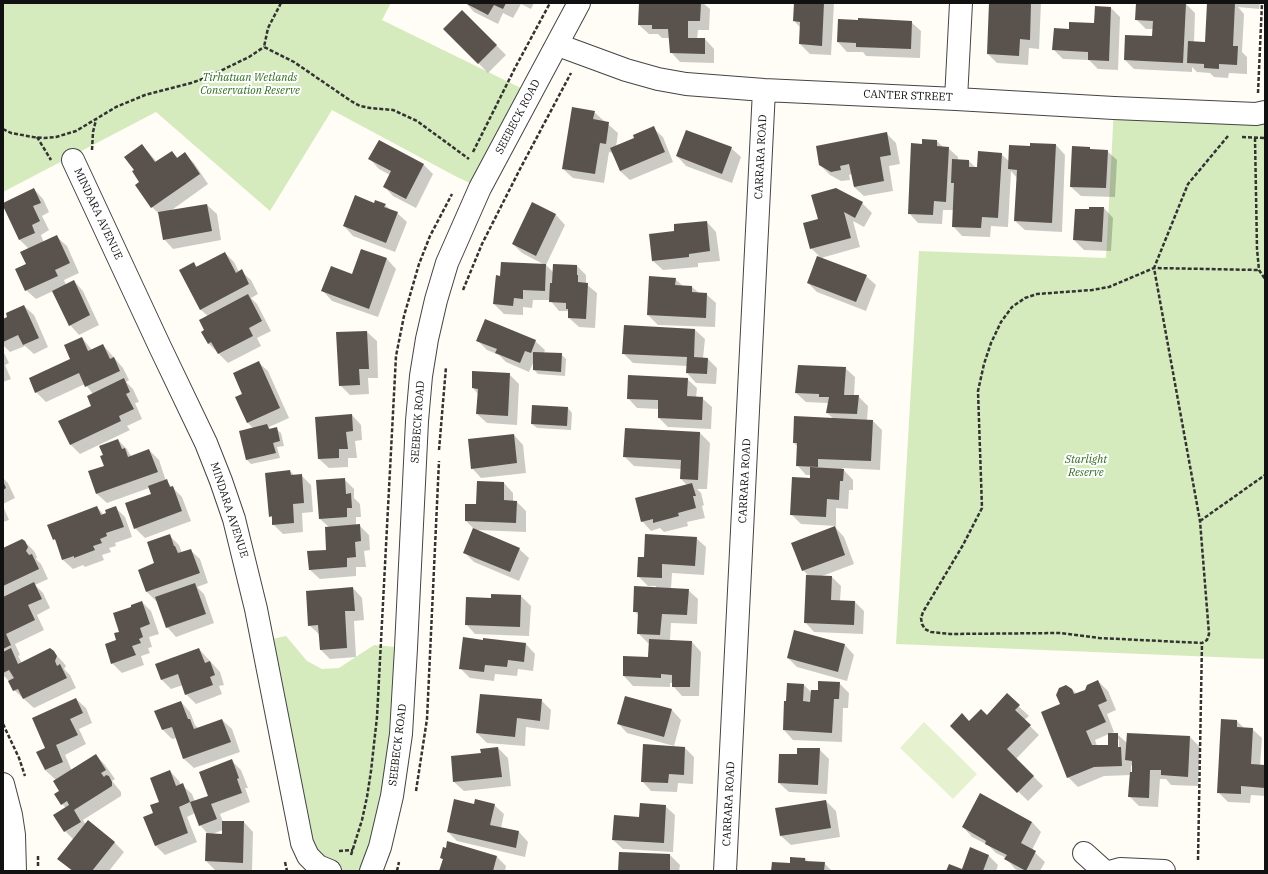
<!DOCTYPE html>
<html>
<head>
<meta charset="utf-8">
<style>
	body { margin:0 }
	#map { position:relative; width:1268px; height:874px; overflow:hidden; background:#fffdf5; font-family:"IBM Plex Serif",serif }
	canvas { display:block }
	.frame { position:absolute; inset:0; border:4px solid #111; pointer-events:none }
</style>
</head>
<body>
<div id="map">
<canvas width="1268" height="874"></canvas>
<div class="frame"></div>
</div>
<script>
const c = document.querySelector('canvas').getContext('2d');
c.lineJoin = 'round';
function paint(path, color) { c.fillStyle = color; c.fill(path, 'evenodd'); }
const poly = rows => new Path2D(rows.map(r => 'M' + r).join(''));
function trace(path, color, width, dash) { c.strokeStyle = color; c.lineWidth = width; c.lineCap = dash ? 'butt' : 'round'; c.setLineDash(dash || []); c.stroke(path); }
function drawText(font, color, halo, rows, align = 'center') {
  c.font = font + ' "IBM Plex Serif",serif'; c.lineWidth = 4; c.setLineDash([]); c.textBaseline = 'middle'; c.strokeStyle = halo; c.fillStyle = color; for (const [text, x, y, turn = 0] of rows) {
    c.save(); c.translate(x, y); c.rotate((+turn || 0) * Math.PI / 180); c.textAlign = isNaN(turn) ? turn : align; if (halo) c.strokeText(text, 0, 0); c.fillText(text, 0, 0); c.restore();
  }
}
const green = poly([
	[3,3,391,3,382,20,531,93,480,188,455,176,332,110,270,211,156,112,3,192],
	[1114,108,1265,112,1265,659,896,644,919,251,1106,258],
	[286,636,307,661,322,669,339,668,374,645,406,648,371,871,330,871,318,866,263,641]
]);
const pitch = poly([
	[924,722,977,774,953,799,900,748]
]);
const shadow = poly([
	[466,3,534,3,531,9,521,4,513,18,503,13,498,24,474,12],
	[640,3,703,3,710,9,709,30,698,30,697,39,705,39,714,49,714,63,680,62,671,52,669,38,662,38,658,34,649,34,639,25],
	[795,3,834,3,831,55,810,54,800,44,801,28,794,21],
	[990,3,1041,3,1039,49,1029,48,1028,65,997,63,988,54],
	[1137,3,1186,4,1195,13,1194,42,1206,43,1208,3,1260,3,1259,9,1238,7,1244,14,1242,52,1247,57,1247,74,1229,73,1228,78,1214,77,1210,73,1197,72,1192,67,1192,72,1134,69,1125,60,1153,37,1153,29,1146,29,1136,19],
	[1111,8,1120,17,1118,70,1098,69,1089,60,1063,59,1053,49,1070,30,1095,24],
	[462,11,506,55,488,73,445,29],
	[911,22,921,31,920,58,866,56,863,52,847,52,838,42],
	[594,112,618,133,616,147,636,139,653,128,663,137,673,162,630,180,620,171,613,153,609,152,604,183,573,178,563,169],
	[886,133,896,143,900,164,889,166,893,191,864,196,854,187,852,174,849,175,850,180,841,181,830,175,820,165],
	[379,141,424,165,433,174,416,208,393,196,384,186,390,175,379,169,370,159],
	[937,141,943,147,948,148,958,157,958,161,969,161,976,168,1001,154,1009,161,1031,147,1056,145,1065,155,1062,232,1025,230,1015,221,1017,178,1011,171,1008,227,991,226,990,237,962,236,953,226,954,210,943,210,942,224,918,223,909,213,922,145],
	[142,145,157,162,172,152,178,158,185,154,194,163,208,184,169,212,207,205,217,214,221,240,173,249,164,239,160,215,152,207,141,182],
	[731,148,741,157,732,183,686,166,677,156],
	[1089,148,1092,150,1107,151,1117,160,1115,197,1081,196,1071,187],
	[34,189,43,199,49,212,42,216,49,230,41,235,44,243,57,237,67,246,79,273,64,280,66,285,74,281,83,291,99,325,79,335,70,325,53,291,36,299,26,290,27,265,29,249,20,240,3,204],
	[862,203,872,213,864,227,853,221,860,247,821,258,811,248,819,219],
	[375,204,385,205,391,210,397,213,407,222,395,252,353,236,344,226],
	[533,204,556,215,565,225,546,265,554,273,577,266,586,275,586,284,597,293,595,328,579,327,569,318,569,311,559,311,550,300,533,300,532,308,523,307,523,315,504,314,494,304,501,277,545,265,522,253,513,244],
	[1104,208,1113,218,1111,251,1084,250,1074,240],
	[707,222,716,232,720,261,698,263,698,267,663,270,653,261,675,232],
	[225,253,234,262,239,272,241,271,251,280,258,294,251,298,257,304,271,331,257,338,261,346,228,363,209,344,203,332,206,330,208,316,201,310,181,271,194,264,198,267],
	[387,259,396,269,378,317,332,301,323,291],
	[866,276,876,285,866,311,817,292,808,283],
	[675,279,683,286,692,287,699,293,706,294,716,303,715,327,658,325,648,315],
	[24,306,34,315,48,347,34,354,25,346,10,352,3,345,3,321],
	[625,326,695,330,705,339,703,358,708,359,717,368,716,384,696,383,687,373,687,366,633,363,623,353],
	[367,332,377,341,378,378,368,378,369,394,350,395,340,385],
	[82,338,92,350,103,345,123,368,129,380,126,382,133,389,139,402,135,403,142,419,127,426,130,430,80,454,70,444,93,406,93,394,85,384,46,402,36,392,30,378,72,359],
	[478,341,535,341,545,350,544,353,561,354,566,359,565,376,538,374,534,370,534,361,529,372,506,362,499,355,487,350],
	[3,351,9,363,5,365,11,379,3,382],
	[258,362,268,371,289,418,269,427,271,430,276,429,281,433,284,446,277,447,280,458,251,464,247,460,240,432,254,429,248,423,236,398,243,395],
	[845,368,855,377,854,396,858,396,868,406,867,420,873,421,882,430,880,470,842,468,853,480,853,490,849,490,848,509,836,508,836,526,801,524,791,514,811,479,811,475,806,475,797,465,798,447,794,443,834,419,827,413,829,405,827,403,806,402,796,393],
	[509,374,519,384,517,425,487,423,477,414,478,394,473,388],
	[687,379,697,388,696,398,702,398,712,407,711,429,668,427,659,418,659,409,637,408,628,398],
	[568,408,572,413,571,430,537,428,532,424],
	[352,415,361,425,362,440,355,441,357,458,348,458,348,467,329,468,319,459],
	[700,433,710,443,707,489,697,489,701,493,704,505,702,506,705,518,687,522,688,526,664,532,660,528,651,531,642,521,687,485,681,479,682,469,634,466,624,456],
	[514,435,523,445,526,473,481,478,472,468],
	[118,440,127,449,129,453,132,457,149,450,159,460,166,481,182,497,191,521,145,538,135,528,152,494,149,488,107,503,97,494,89,472,105,466],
	[290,471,295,476,301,475,311,485,313,512,302,513,303,532,283,534,273,524,273,519,270,516],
	[3,478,8,483,15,498,3,504],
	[344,479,354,489,354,498,360,504,361,517,356,517,356,526,359,525,369,535,370,550,364,551,366,567,356,567,356,576,320,579,310,570,327,551,330,528,320,519],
	[504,483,513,493,513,501,517,502,526,511,526,532,476,530,519,549,529,558,519,581,474,562,464,552,474,529,466,521,477,505],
	[3,506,9,520,3,522],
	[97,507,104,515,115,507,125,517,132,537,115,543,116,546,109,548,111,552,102,555,104,560,85,567,83,565,73,569,63,560,57,542,54,539],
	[835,527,844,537,854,564,822,576,831,576,841,586,840,601,855,602,864,611,863,634,814,632,805,622,807,574,803,570],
	[169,535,179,545,182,553,190,550,200,559,208,583,197,587,204,594,214,623,176,637,167,627,157,601,156,601,147,592,139,570,156,564],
	[696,538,706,547,704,575,672,573,671,589,688,590,698,599,697,624,671,623,670,641,692,642,701,652,699,696,682,696,673,686,673,683,670,683,670,687,633,686,624,676,649,658,650,643,648,643,638,633,639,616,634,611,656,588,656,586,648,586,638,576,645,558],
	[24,541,34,551,37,557,36,559,41,564,48,579,35,585,43,593,50,608,37,615,44,630,15,644,20,655,18,656,22,663,53,652,63,662,66,666,64,669,70,675,76,688,34,708,14,690,9,681,3,675,3,598,4,597,3,596,3,549],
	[353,588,362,598,364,620,354,621,356,657,330,659,320,649,320,635,309,625],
	[492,595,521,596,531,606,529,636,475,634,466,624,492,599],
	[142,602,151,611,159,634,149,637,152,647,148,648,150,653,141,656,144,665,122,673,112,663,117,641,132,607],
	[795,632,845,645,854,655,847,681,797,667,788,658],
	[526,644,535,654,533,671,518,669,517,676,495,674,494,681,470,678,460,668],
	[199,649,220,672,224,685,219,686,222,694,196,704,186,694,183,685,171,689,161,679],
	[1098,681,1108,691,1116,710,1107,714,1114,732,1110,734,1117,734,1127,743,1128,734,1190,737,1200,747,1198,786,1171,785,1166,779,1160,779,1158,807,1139,806,1129,796,1131,775,1104,776,1078,787,1068,777,1061,704,1072,689,1077,694,1086,690],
	[1109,734,1109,746,1097,746,1095,740],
	[1119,739,1119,752,1117,752,1117,740],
	[1131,765,1133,767,1133,773,1131,773],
	[839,683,849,693,848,708,843,708,842,742,793,740,784,730,804,685,812,693],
	[481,695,541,700,551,710,549,730,526,727,525,746,487,743,477,733],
	[1007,695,1029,716,1024,720,1039,735,1016,759,1043,786,1028,801,951,726,987,716],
	[625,697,672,710,681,720,674,746,627,733,618,723],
	[76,699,86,708,92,723,79,729,86,744,65,755,72,771,96,755,105,765,115,779,112,781,121,792,121,796,83,820,86,825,88,822,115,843,124,852,109,871,72,871,59,859,74,840,65,831,55,815,66,808,62,804,60,791,56,780,45,770,47,748],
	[181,702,190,712,195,725,198,728,222,720,232,729,240,752,194,768,184,759,177,738,172,739,163,730,156,711],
	[1237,721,1244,728,1252,729,1262,738,1260,766,1265,766,1265,796,1251,795,1250,803,1228,802,1218,792],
	[498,748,508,758,511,786,464,791,454,782,482,754],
	[685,748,694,757,693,784,678,783,677,792,651,791,642,781],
	[819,749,829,759,827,794,789,792,779,783,798,756],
	[232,761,241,770,248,788,245,788,250,802,220,814,223,822,244,822,253,832,252,871,216,871,206,861,207,833,200,825,195,813,187,817,197,842,165,855,155,845,155,814,160,802,170,771,179,781,181,785,182,785,192,794,195,802,209,796],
	[223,830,223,835,212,834],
	[980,795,1032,822,1041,832,1032,850,1045,862,1040,871,1019,871,1015,869,1006,858,996,853,988,845,972,837,963,827],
	[826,801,836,811,840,837,791,845,781,836],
	[474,805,494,805,504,814,501,828,519,832,528,842,525,857,457,841,448,832],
	[665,806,675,815,673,852,623,849,613,840,640,818],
	[446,849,497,857,506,866,505,871,440,871,443,860,441,858],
	[971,849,989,856,998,865,996,871,947,871,962,870],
	[670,855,680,865,679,871,619,871],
	[805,858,809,863,824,863,832,871,772,871]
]);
const building = poly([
	[465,3,506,3,503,9,494,5,488,15],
	[639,3,701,3,700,21,688,21,688,38,705,38,705,54,670,53,668,29,652,29,652,25,638,25],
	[794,3,824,3,822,46,799,44,800,22,793,21],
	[989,3,1031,3,1030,40,1020,39,1019,56,987,54],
	[1136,3,1186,3,1183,63,1124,60,1125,35,1152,36,1153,21,1135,20],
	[1207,3,1235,3,1233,46,1238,46,1237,65,1219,64,1219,69,1204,68,1204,64,1187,63,1188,41,1205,42],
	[1095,6,1111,7,1109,61,1088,60,1088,52,1052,50,1054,28,1069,29,1069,22,1094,23],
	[462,10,497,45,478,64,443,29],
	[858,18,912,21,911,49,856,47,856,43,837,42,838,19,858,20],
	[572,107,595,111,593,119,609,122,606,144,600,143,595,174,562,169],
	[654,126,665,152,620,171,610,148,634,138,633,135],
	[686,130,732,147,722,174,676,156],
	[887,132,891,155,880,157,884,181,854,187,849,164,840,166,841,170,831,172,819,165,816,146],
	[922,139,937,140,937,146,949,147,946,202,934,201,933,215,908,214,911,143,922,144],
	[379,140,424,164,406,199,383,187,391,171,368,159],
	[1030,143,1056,144,1052,223,1014,221,1017,170,1008,169,1009,145,1030,146],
	[142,144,155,162,172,151,177,158,185,152,200,174,151,208,135,185,139,182,132,171,134,170,124,157],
	[1072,146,1090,147,1090,149,1108,150,1106,188,1070,187],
	[978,151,1002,153,998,218,982,217,981,228,952,227,954,183,951,183,952,159,969,160,969,167,977,167],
	[34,188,41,203,33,206,40,221,32,225,35,233,19,240,3,206,3,203],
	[836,188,863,202,855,218,844,212,851,238,810,249,803,223,818,219,811,195],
	[355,195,374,203,375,200,386,204,384,207,398,212,386,243,343,226],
	[532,202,556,214,536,256,512,244],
	[207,204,212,231,163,240,158,212],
	[1089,207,1104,207,1102,242,1073,240,1075,209,1089,209],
	[707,221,710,251,689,254,689,257,652,261,649,234,674,231,674,224],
	[57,235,70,263,55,270,58,276,25,291,15,269,26,264,20,252],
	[361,249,387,258,369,309,321,291,331,266,352,274],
	[225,252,236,273,242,269,249,284,200,310,179,270,194,262,196,267],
	[817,256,867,275,856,302,807,283],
	[501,262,546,264,545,291,523,290,523,299,514,298,513,306,493,304,496,275,500,276],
	[553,264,577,265,577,275,578,275,578,282,588,283,586,319,568,318,568,309,566,309,566,303,549,302,550,283,552,283],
	[649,276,676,278,675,285,692,286,692,292,707,293,706,318,647,315],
	[74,280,90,315,69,326,52,291],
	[248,294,262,321,249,328,253,336,218,354,211,342,208,344,201,332,204,330,199,320],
	[24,305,39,338,23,345,18,335,3,342,3,319,7,317,6,313],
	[485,319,536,340,531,353,525,351,520,363,495,353,497,349,476,341],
	[624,325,695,329,694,357,708,358,707,374,686,373,687,357,622,354],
	[367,331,369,369,359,369,360,385,339,386,336,332],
	[82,337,88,351,103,344,110,359,114,357,120,371,85,387,79,373,35,393,29,378,70,359,64,345],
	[533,352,562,353,561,372,533,370],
	[259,361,280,408,247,423,235,397,242,394,233,373],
	[798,365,846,367,844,395,859,395,857,414,826,413,829,397,819,397,819,394,795,393],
	[472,371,510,373,508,416,476,414,478,389,472,388],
	[628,375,688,378,687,396,703,397,702,420,658,418,658,400,627,399],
	[124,378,130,392,126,394,134,409,119,416,121,421,70,445,58,421,91,406,87,396],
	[532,405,568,407,567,426,531,424],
	[352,414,353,431,346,432,348,449,339,449,339,458,318,459,315,417],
	[794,416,873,420,871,461,818,459,818,467,796,466,797,443,793,443],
	[267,424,269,429,277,427,280,441,273,443,276,453,246,460,239,431],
	[625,428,700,432,698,480,680,479,681,460,623,457],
	[514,434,517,463,471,469,468,439],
	[118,439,122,449,125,448,128,457,149,449,158,472,96,494,88,471,104,466,100,456,103,455,99,446],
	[810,467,844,469,843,481,840,481,839,500,827,499,826,517,790,515,792,477,810,478],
	[290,470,291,475,302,474,304,503,293,504,294,523,272,525,272,516,269,517,265,473],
	[345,478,346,494,351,493,352,508,347,508,347,517,319,519,316,480],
	[167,479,170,487,173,486,182,511,134,529,125,503,151,494,148,486],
	[3,481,6,488,3,490],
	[477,481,504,482,504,500,517,501,516,523,465,521,465,504,476,504],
	[692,483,696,496,693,496,696,508,678,513,679,516,653,523,653,519,641,522,635,498],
	[97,506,101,515,106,513,105,510,116,506,124,527,106,533,107,536,100,539,102,543,93,546,95,550,74,558,74,556,62,560,55,539,53,540,47,525],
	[360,524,361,541,355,542,356,557,347,558,347,567,309,570,307,551,326,550,325,527],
	[835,526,845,555,802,571,791,543],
	[473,528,520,548,510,572,463,553],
	[170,534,174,546,175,546,178,553,191,549,200,573,146,592,138,570,154,563,147,542],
	[645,534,697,537,695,566,662,564,662,578,637,577,638,557,644,557],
	[22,539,25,541,28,547,26,551,29,555,32,554,39,569,3,586,3,548],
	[806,575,832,576,831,600,855,601,854,625,804,623],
	[34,582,42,599,28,605,35,620,6,634,11,645,3,649,3,597],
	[195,583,206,614,166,628,155,597],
	[634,586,689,589,687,615,662,614,660,635,637,634,638,612,633,612],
	[353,587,355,611,345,611,347,648,320,650,318,625,308,626,306,591],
	[491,594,521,595,520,627,465,625,466,597,491,598],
	[142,601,150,624,140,628,143,637,139,639,141,643,132,646,136,655,111,664,105,644,116,640,114,633,119,632,113,613,131,607,131,605],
	[794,630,845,644,838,672,787,658],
	[463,637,483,640,483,638,526,643,524,662,508,660,507,667,485,665,484,672,459,669],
	[649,639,692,641,690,687,672,687,672,675,661,674,661,678,623,676,623,656,648,657],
	[11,648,18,664,50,648,54,651,57,656,55,661,57,666,60,664,67,678,23,699,18,689,13,691,8,681,14,678,9,670,3,673,3,652],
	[199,648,205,663,210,661,215,675,210,677,213,685,185,695,178,674,161,680,155,664],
	[1098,680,1107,701,1098,705,1106,722,1086,731,1092,745,1108,745,1108,733,1118,733,1118,747,1121,747,1122,766,1094,767,1067,778,1041,712,1060,704,1056,695,1059,688,1066,685,1072,689,1074,694,1085,690,1087,685],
	[818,681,840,682,839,699,834,699,832,733,783,730,784,701,786,701,787,683,804,684,803,701,810,702,811,690,818,690],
	[1007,693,1020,705,1015,710,1031,725,1007,749,1034,776,1017,793,950,726,962,713,969,721,981,709,987,715],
	[480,694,542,699,540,721,517,718,515,737,476,733],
	[625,696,672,709,664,737,617,724],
	[76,698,83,713,70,719,78,735,56,745,63,762,45,770,36,752,45,748,32,718],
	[181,701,188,719,190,719,194,729,222,719,231,742,183,759,172,727,162,730,154,711],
	[1221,719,1237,720,1237,727,1253,728,1251,764,1265,765,1265,788,1241,786,1241,794,1217,793],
	[1127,733,1190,736,1188,777,1161,775,1161,770,1150,770,1149,798,1128,797,1130,772,1132,772,1132,761,1125,760],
	[643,744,685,747,684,775,669,774,668,783,641,782],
	[498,747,502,777,453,782,451,756,481,753,480,749],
	[797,748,820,748,818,785,778,783,779,754,797,754],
	[96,754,106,770,101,773,104,777,106,775,109,776,112,782,112,786,74,810,81,822,64,832,53,815,69,805,67,801,61,805,54,794,59,791,53,781],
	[232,759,239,778,237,779,242,793,211,804,217,819,199,826,190,802,208,796,199,772],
	[170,770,176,786,183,783,190,802,179,807,188,833,155,846,143,817,153,813,150,805,159,802,150,778],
	[980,793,1032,822,1021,843,1036,851,1026,871,1004,859,1007,855,985,844,986,841,962,827],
	[454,799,474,804,475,799,495,804,490,825,519,831,516,848,447,832],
	[826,800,831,828,780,836,775,808],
	[640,803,666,805,664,843,612,840,614,815,639,817],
	[88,820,115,842,92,871,73,871,57,859],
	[222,821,244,821,243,863,205,861,206,833,222,834],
	[447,841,497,856,493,871,439,871,443,859,440,858,443,847,446,848],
	[970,847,989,855,983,871,946,871,949,864,962,869],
	[619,852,670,854,670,871,618,871],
	[790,857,805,858,805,861,825,862,824,871,771,871,772,862,790,863]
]);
const path = poly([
	[281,3,268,28,264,47,294,62,351,101,360,106,370,108,393,110,417,121,469,159],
	[1258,93,1262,3],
	[3,129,11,133,33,137,44,138,56,137,76,131,116,107,145,95,191,83,208,77,249,57,264,47],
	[1228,136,1188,184,1154,268,1200,521,1209,634,1207,640,1202,643,1099,638,1061,633,950,634,931,632,925,629,922,624,921,618,923,612,963,545,982,508,978,391,984,364,991,343,1001,322,1012,307,1025,298,1037,294,1092,290,1109,287,1154,268,1259,270],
	[37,137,51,160],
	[1242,137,1265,138],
	[1255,138,1257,249,1259,270,1265,279],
	[92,150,93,132,96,120],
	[473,152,516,66,550,3],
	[463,290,482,244,520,169,571,73],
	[439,450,446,367],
	[1200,521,1265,475],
	[3,724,19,758,25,776],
	[416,791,427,719,439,461],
	[339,851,353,850],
	[351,855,362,820,367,797,371,771,377,717,396,356,404,316,419,264,430,236,452,194],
	[38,856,38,867],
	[1198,860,1202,643],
	[285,862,287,871],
	[397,871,399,862]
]);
const minor = poly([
	[558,45,626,70,658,79,686,84,764,90,956,99,1114,108,1256,114,1265,112],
	[956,99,961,3],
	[73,160,160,347,206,443,221,481,234,519,256,609,302,843,308,856,318,866,330,871],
	[3,784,11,815,14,835,15,871],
	[1084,853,1104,871],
	[371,871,380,847,392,796,401,734,406,648,417,421,421,376,427,339,436,300,447,263,480,188,579,3],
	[725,871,764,90],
	[1113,871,1120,869,1164,871]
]);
const parkNames = [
	["Tirhatuan Wetlands",250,78],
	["Conservation Reserve",250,91],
	["Starlight",1086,460],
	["Reserve",1086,473]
];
const streetNames = [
	["CANTER STREET",908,96,2],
	["SEEBECK ROAD",518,117,-62],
	["CARRARA ROAD",761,157,-87],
	["MINDARA AVENUE",98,214,65],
	["SEEBECK ROAD",418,422,-86],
	["CARRARA ROAD",745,481,-87],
	["MINDARA AVENUE",229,510,72],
	["SEEBECK ROAD",398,745,-83],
	["CARRARA ROAD",729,804,-87]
];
paint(green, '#d5ebbd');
paint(pitch, '#e6f2cf');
paint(shadow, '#0003');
paint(building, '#5a524d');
trace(minor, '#444', 24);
trace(path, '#333', 2.5, [4, 2]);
trace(minor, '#fff', 22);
drawText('italic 11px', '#2f6b1f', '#fff', parkNames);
drawText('11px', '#111', '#fff', streetNames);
</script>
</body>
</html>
